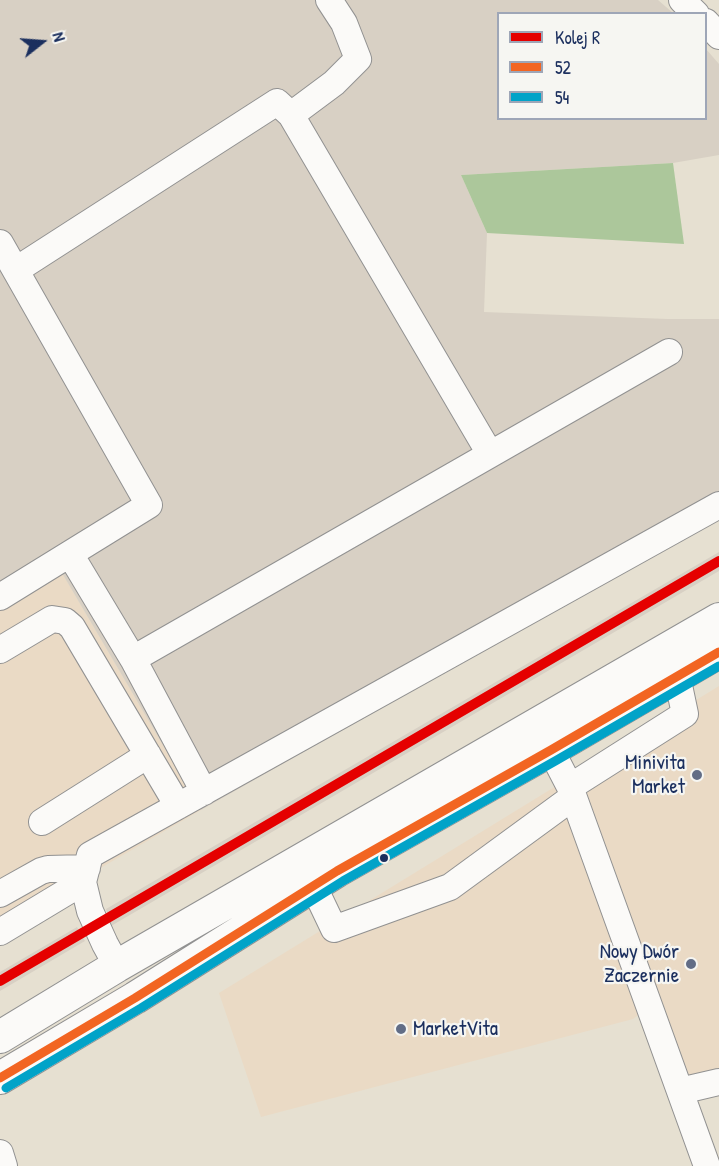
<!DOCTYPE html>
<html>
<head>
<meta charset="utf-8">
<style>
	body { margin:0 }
	#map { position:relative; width:719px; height:1166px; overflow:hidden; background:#e6e0d1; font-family:"Patrick Hand",sans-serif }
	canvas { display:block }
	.legend { position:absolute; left:497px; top:12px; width:210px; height:108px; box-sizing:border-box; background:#f6f6f2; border:2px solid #9ea6b7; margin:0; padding:8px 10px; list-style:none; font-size:18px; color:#1b2f5e }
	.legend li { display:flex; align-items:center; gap:12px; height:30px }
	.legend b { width:30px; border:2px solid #9ea6b7 }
	.north { position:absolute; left:12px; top:12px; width:60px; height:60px; -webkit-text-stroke:4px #f6f6f2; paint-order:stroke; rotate:73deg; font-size:16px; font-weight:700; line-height:24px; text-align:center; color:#1b2f5e }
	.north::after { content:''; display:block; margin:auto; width:21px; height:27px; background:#1b2f5e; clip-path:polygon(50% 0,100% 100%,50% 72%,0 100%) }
</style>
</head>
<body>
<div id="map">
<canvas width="719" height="1166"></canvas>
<ul class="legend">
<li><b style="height:8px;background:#e50000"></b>Kolej R</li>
<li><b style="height:8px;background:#f26522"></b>52</li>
<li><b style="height:8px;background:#01a3c8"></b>54</li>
</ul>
<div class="north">N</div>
</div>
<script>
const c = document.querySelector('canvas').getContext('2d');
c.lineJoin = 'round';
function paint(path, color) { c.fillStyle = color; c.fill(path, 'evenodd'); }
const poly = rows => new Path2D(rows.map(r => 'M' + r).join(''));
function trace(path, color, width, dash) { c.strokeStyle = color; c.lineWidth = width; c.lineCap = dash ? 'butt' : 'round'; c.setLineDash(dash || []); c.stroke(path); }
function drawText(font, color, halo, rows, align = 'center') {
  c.font = font + ' "Patrick Hand",sans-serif'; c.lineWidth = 4.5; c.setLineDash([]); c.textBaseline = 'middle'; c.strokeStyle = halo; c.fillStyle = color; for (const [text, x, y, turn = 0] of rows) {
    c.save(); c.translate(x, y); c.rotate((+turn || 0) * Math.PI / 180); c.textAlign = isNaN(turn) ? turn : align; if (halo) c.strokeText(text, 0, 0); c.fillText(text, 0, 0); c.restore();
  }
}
const built = poly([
	[62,573,201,810,0,926,0,610],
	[719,686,719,1069,689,1076,579,772],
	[561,783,641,1013,633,1019,261,1117,219,993]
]);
const industrial = poly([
	[0,0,658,0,673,13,498,14,498,118,706,118,706,49,719,64,719,155,673,163,461,175,487,233,484,312,668,319,719,319,719,518,201,810,62,573,0,610],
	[719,552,719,571,111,926,106,909],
	[77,927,85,941,0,991,0,972]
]);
const forest = poly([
	[673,163,684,244,487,233,461,175]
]);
const minor = poly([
	[682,0,696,14],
	[706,22,719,36],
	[291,115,334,83,358,59,344,23,329,0],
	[0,243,149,505,0,597],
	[16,270,277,102,291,115,490,454],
	[70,554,133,659,204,792],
	[0,650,52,619,65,621,72,627,178,806],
	[133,659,669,352],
	[543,735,570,787,707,1166],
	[570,787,685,714,677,676],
	[42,822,148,755],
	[313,885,334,929,450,887,573,797],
	[0,894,41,871,48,869,87,868],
	[0,932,83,882],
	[117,966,105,944,90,911,83,882,90,855,719,505],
	[680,1091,719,1082],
	[0,1153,4,1166]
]);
const major = poly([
	[0,1037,117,966,719,619],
	[0,1078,135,998,337,871,551,750,719,652]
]);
const bus1 = poly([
	[0,1078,135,998,337,871,551,750,719,652]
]);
const bus2 = poly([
	[6,1088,141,1008,343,881,557,760,719,666]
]);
const rail1 = poly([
	[0,981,719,561]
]);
const markers = [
	[697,775,6,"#626d86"],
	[384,858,5,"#1b2f5e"],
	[691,964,6,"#626d86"],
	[401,1029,6,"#626d86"]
];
const poiNames = [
	["Minivita",685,763],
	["Market",685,787],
	["Nowy Dwór",679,952],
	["Zaczernie",679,976],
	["MarketVita",413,1029,"left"]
];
paint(built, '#eadac5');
paint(industrial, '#d8d0c4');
paint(forest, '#acc79b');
trace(minor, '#919191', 28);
trace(major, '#919191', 34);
trace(minor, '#fbfaf8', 26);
trace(major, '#fbfaf8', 32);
trace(bus1, '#f26522', 9);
trace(bus2, '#01a3c8', 9);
trace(rail1, '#e50000', 10);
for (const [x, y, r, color] of markers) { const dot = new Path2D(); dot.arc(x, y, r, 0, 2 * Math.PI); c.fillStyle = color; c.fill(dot); trace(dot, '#f6f6f2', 2); }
drawText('21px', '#1b2f5e', '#f6f6f2', poiNames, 'right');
</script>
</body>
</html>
